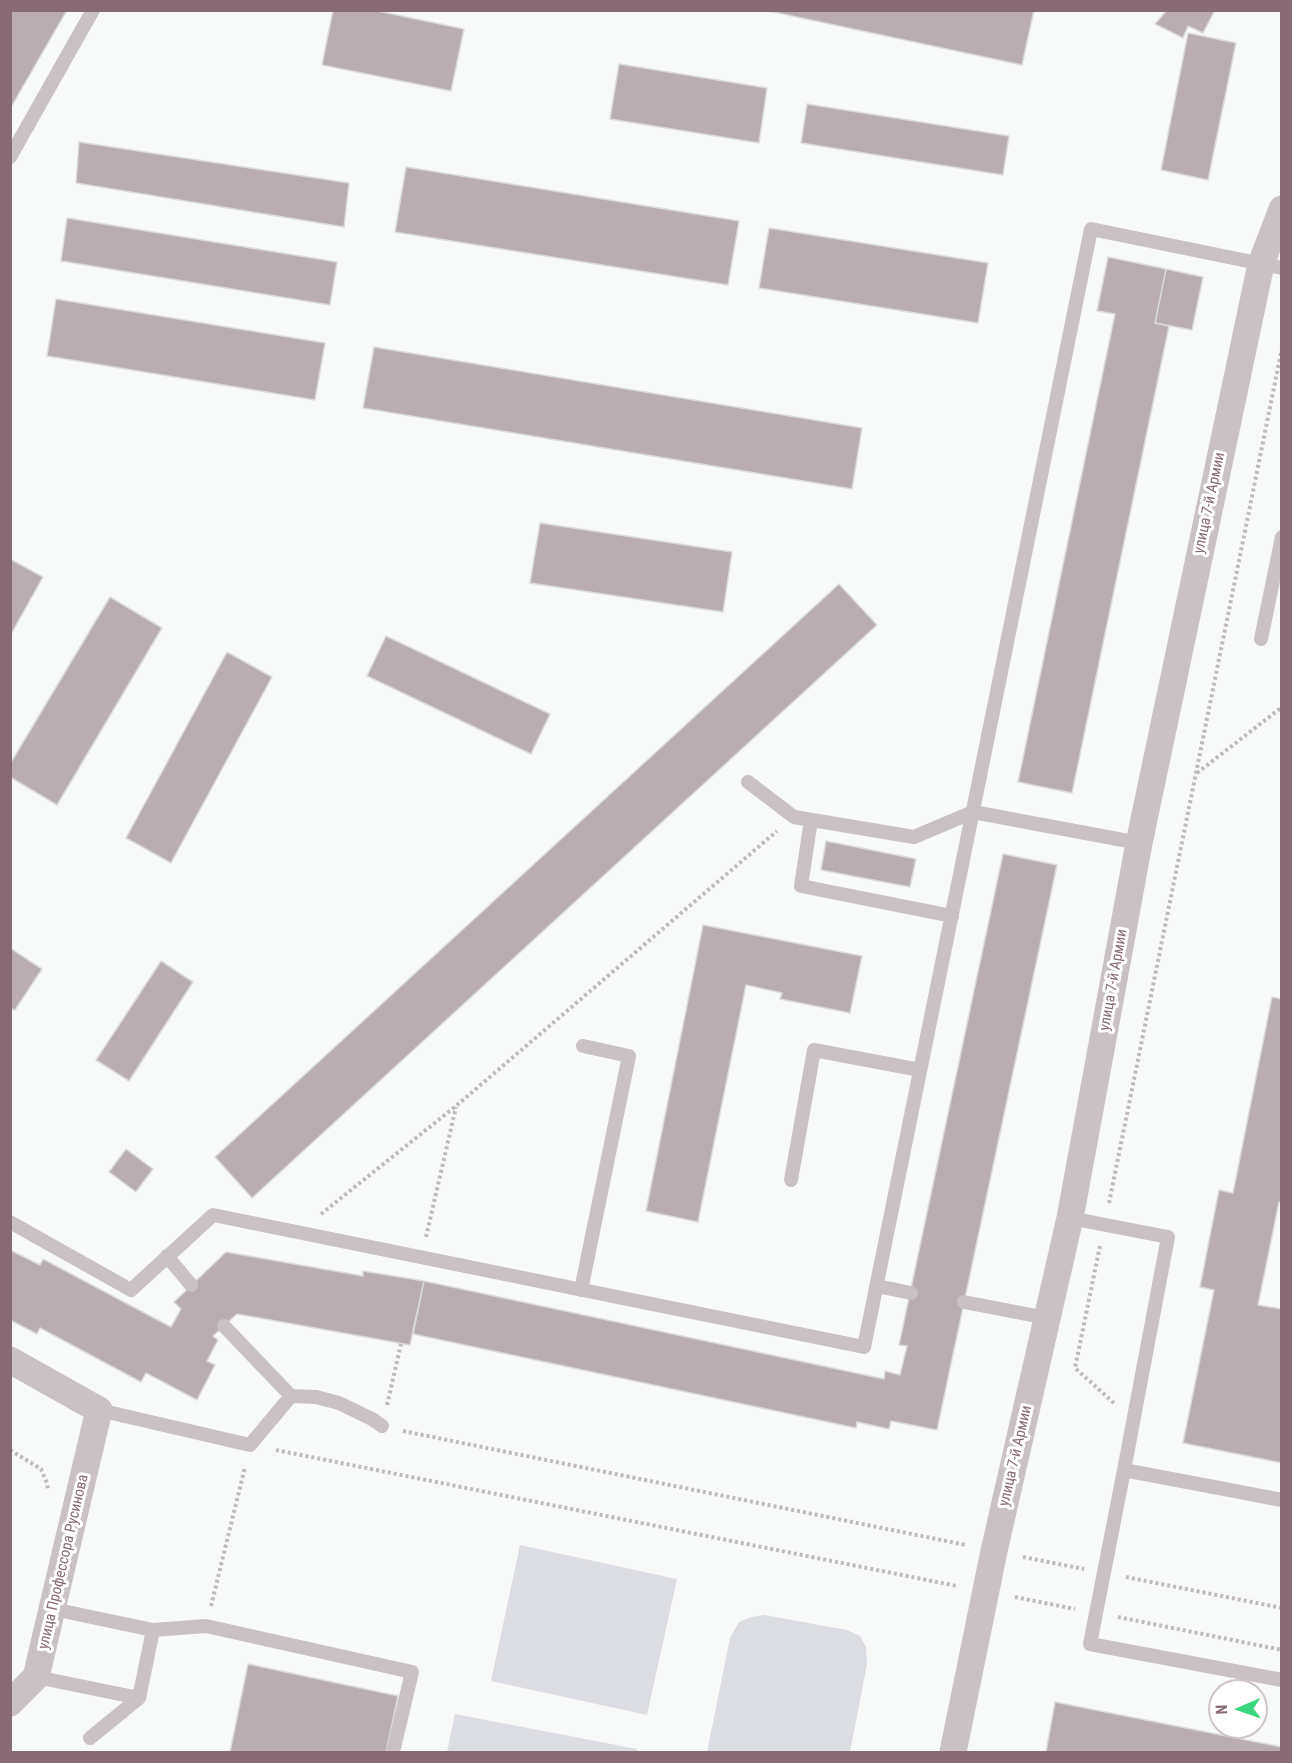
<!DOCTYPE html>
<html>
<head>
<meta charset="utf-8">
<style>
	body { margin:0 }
	#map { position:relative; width:1292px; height:1763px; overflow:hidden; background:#f8f9f9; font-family:"Roboto Condensed",sans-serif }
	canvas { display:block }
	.frame { position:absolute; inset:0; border:12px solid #866b74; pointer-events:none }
	.north { position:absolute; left:1208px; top:1679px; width:60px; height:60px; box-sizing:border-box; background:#fff; border:2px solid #cfc4c7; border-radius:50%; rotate:268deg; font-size:16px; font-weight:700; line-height:24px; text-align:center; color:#866b74 }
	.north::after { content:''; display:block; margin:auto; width:21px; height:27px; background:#3bd681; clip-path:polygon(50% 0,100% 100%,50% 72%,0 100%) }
</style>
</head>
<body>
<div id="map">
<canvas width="1292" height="1763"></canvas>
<div class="frame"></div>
<div class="north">N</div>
</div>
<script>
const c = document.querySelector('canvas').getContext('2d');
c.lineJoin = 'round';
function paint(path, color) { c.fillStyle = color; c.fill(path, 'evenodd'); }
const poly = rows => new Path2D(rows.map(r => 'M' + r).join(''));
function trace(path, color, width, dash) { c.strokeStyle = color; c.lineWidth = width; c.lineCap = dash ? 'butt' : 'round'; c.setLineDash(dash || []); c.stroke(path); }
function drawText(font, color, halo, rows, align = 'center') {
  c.font = font + ' "Roboto Condensed",sans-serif'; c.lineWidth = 6; c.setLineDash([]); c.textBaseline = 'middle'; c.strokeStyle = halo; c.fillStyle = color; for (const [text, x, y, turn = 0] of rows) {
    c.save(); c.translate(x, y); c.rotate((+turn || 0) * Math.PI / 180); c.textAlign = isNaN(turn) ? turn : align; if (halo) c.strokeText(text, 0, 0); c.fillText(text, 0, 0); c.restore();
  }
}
const green = poly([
	[520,1545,677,1579,647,1715,491,1681],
	[764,1615,847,1630,860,1636,866,1647,867,1664,850,1752,707,1752,730,1638,739,1622,752,1617],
	[455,1714,637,1749,637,1752,447,1752]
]);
const building = poly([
	[10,10,67,10,10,109,10,10],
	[333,10,373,10,464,29,451,91,322,65,333,10],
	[764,10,1034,10,1022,65,764,10],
	[1167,10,1215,10,1203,33,1188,26,1183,38,1155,24,1167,10],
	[1188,33,1236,43,1208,180,1161,170,1188,33],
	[619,64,767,88,759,143,610,119,619,64],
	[807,104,1009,136,1003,175,801,143,807,104],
	[79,142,349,183,344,227,76,183,79,142],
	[406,167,739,221,728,285,395,232,406,167],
	[67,218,337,262,330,305,61,261,67,218],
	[769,228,988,263,978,323,759,288,769,228],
	[1108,257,1166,269,1155,323,1169,326,1072,793,1018,782,1115,314,1097,311,1108,257],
	[1166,269,1203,277,1192,330,1155,323,1166,269],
	[56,299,325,343,315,400,47,356,56,299],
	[374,347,862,428,852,489,363,408,374,347],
	[540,523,732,552,723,612,530,583,540,523],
	[10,559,43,577,10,636,10,559],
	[839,584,877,625,252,1198,215,1157,839,584],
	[110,597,162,628,57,805,10,777,10,764,110,597],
	[386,636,550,714,531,754,367,676,386,636],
	[227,652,272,677,171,863,126,838,227,652],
	[826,841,916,859,910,887,821,870,826,841],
	[1003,854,1057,865,937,1430,891,1421,889,1429,857,1422,856,1428,413,1334,424,1281,884,1379,885,1371,900,1375,907,1346,899,1345,1003,854],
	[703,925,862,956,850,1013,780,999,782,993,746,985,698,1222,646,1211,703,925],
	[10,948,42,969,15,1010,10,1008,10,948],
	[161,961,193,982,129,1081,96,1060,161,961],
	[1272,997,1282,999,1282,1203,1279,1202,1258,1305,1282,1309,1282,1463,1183,1443,1214,1290,1200,1287,1219,1190,1233,1193,1272,997],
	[126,1149,153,1169,136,1192,109,1172,126,1149],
	[10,1250,40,1265,43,1259,171,1327,181,1309,174,1302,226,1252,363,1276,363,1271,424,1281,410,1345,237,1314,213,1336,218,1340,207,1361,215,1365,197,1400,146,1373,141,1382,40,1328,37,1334,10,1320,10,1250],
	[248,1664,398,1696,386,1752,230,1752,248,1664],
	[1055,1702,1282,1747,1282,1752,1046,1752,1055,1702]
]);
const path = poly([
	[1197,773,1282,707],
	[1109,1203,1282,348],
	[321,1214,456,1106,777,831],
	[426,1237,456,1107],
	[1100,1246,1075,1368,1115,1404],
	[387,1405,401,1344],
	[403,1431,966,1545],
	[10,1450,41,1469,47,1483,48,1491],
	[276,1450,957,1586],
	[1023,1557,1084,1569],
	[1126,1577,1282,1608],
	[1015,1597,1075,1609],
	[211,1606,245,1467],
	[1118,1617,1282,1650]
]);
const service = poly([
	[10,157,93,10],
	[1261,639,1282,537],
	[748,782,794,817,914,837,973,812,1139,843],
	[811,820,801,886,952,916],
	[791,1180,814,1050,920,1070],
	[1070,1218,1168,1237,1124,1470,1282,1500],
	[10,1222,131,1290,213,1215,864,1347,1091,229,1282,268],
	[167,1256,191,1285],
	[877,1286,911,1293],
	[581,1290,629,1056,583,1046],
	[964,1302,1047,1318],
	[291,1396,316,1397,339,1403,372,1419,382,1426],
	[99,1410,250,1445,291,1396,224,1326],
	[1124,1470,1090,1644,1282,1680],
	[153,1630,206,1626,412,1672,393,1752],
	[36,1677,139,1698,153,1630,53,1609],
	[90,1738,139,1698]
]);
const minor = poly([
	[10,1360,99,1410,36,1677,10,1703],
	[953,1752,994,1551,1070,1218,1139,843,1261,264,1282,209]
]);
const streetNames = [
	["улица 7-й Армии",1210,503,-78],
	["улица 7-й Армии",1114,980,-80],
	["улица 7-й Армии",1016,1456,-77],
	["улица Профессора Русинова",64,1562,-77]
];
paint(green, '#dcdde3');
paint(building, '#baadb1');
trace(building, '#dadbdb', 1.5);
trace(path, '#c0babc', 4, [3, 3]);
trace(service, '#c9c1c4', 14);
trace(minor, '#c9c1c4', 27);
drawText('15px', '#866b74', '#fff', streetNames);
</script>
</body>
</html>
